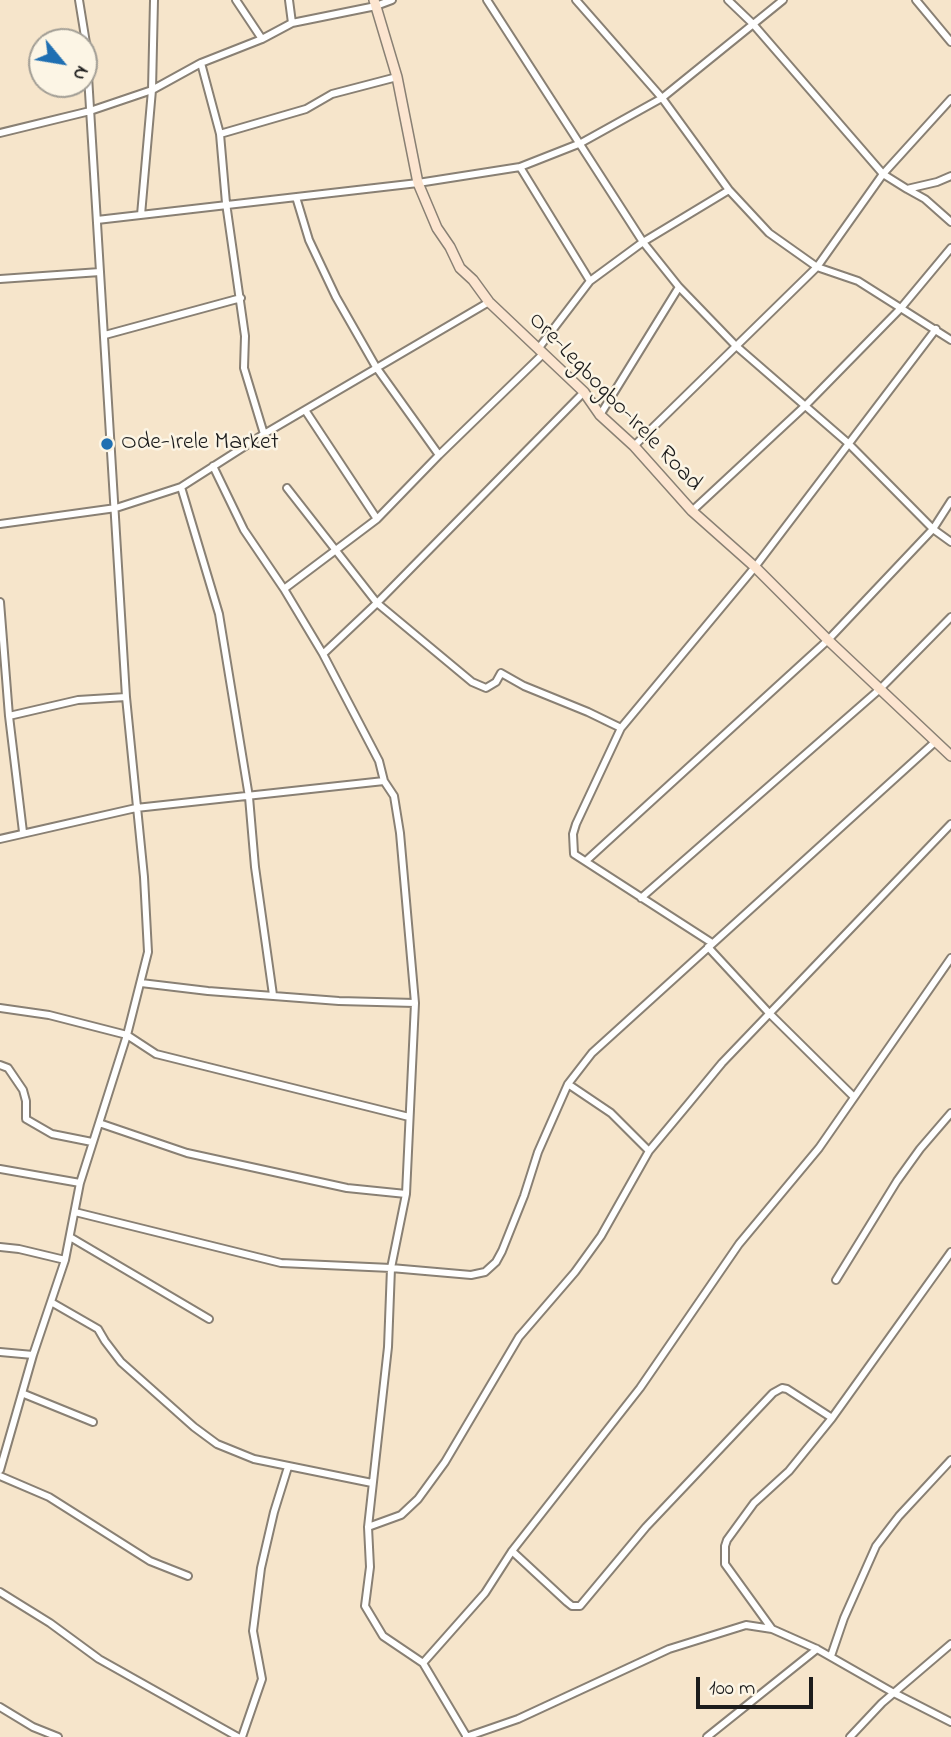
<!DOCTYPE html>
<html>
<head>
<meta charset="utf-8">
<style>
	body { margin:0 }
	#map { position:relative; width:951px; height:1737px; overflow:hidden; background:#f6e5cb; font-family:"Indie Flower",sans-serif }
	canvas { display:block }
	.north { position:absolute; left:28px; top:28px; width:70px; height:70px; box-sizing:border-box; background:#fcf5e5; border:2px solid #a29e95; border-radius:50%; rotate:120deg; font-size:19px; font-weight:700; line-height:28px; text-align:center; color:#1c1c1c }
	.north::after { content:''; display:block; margin:auto; width:24px; height:32px; background:#1f6fb2; clip-path:polygon(50% 0,100% 100%,50% 72%,0 100%) }
	.scale { position:absolute; left:696px; top:1677px; width:117px; height:32px; box-sizing:border-box; border:4px solid #1c1c1c; border-top:0; padding-left:9px; font-size:21px; line-height:24px; white-space:nowrap; color:#1c1c1c; -webkit-text-stroke:5px #fcf5e5; paint-order:stroke }
</style>
</head>
<body>
<div id="map">
<canvas width="951" height="1737"></canvas>
<div class="north">N</div>
<div class="scale">100 m</div>
</div>
<script>
const c = document.querySelector('canvas').getContext('2d');
c.lineJoin = 'round';
const poly = rows => new Path2D(rows.map(r => 'M' + r).join(''));
function trace(path, color, width, dash) { c.strokeStyle = color; c.lineWidth = width; c.lineCap = dash ? 'butt' : 'round'; c.setLineDash(dash || []); c.stroke(path); }
function drawText(font, color, halo, rows, align = 'center') {
  c.font = font + ' "Indie Flower",sans-serif'; c.lineWidth = 5; c.setLineDash([]); c.textBaseline = 'middle'; c.strokeStyle = halo; c.fillStyle = color; for (const [text, x, y, turn = 0] of rows) {
    c.save(); c.translate(x, y); c.rotate((+turn || 0) * Math.PI / 180); c.textAlign = isNaN(turn) ? turn : align; if (halo) c.strokeText(text, 0, 0); c.fillText(text, 0, 0); c.restore();
  }
}
const minor = poly([
	[236,0,262,39],
	[289,0,292,23],
	[487,0,643,242,679,287,735,345,848,443,933,529,951,542],
	[576,0,662,98,729,190,769,233,817,267,858,281,951,340],
	[728,0,753,24,883,174,907,189,937,182,951,176],
	[916,0,951,42],
	[201,63,220,134,226,203,245,336,244,368,264,434],
	[0,133,90,111,152,90,201,63,262,39,292,23,376,6,392,0],
	[220,134,306,109,332,94,397,77],
	[520,167,590,281],
	[907,189,925,199,951,222],
	[296,197,309,240,336,297,376,367,439,455],
	[141,215,152,90,154,0],
	[97,220,418,183,520,167,581,143,662,98,783,0],
	[0,279,100,272],
	[105,335,241,298],
	[538,349,590,281,643,242,729,190],
	[305,410,377,519],
	[600,415,679,287],
	[634,446,817,267,883,174,951,99],
	[213,466,244,530,284,589,323,654,379,761,384,781,394,796,400,833,415,1003,406,1194,391,1268,388,1347,368,1527,370,1567,365,1606,383,1636,423,1663,467,1737],
	[181,487,219,614,249,797,255,867,273,995],
	[287,488,377,603,472,682,486,688,496,682,501,673,524,686,588,712,621,728],
	[692,511,805,406,901,308,951,248],
	[0,524,116,508,181,487,264,434,489,302],
	[284,589,377,519,439,455,543,354],
	[0,602,9,716,23,832],
	[323,654,377,603,584,392],
	[9,716,78,700,126,697],
	[0,839,136,808,384,781],
	[587,860,828,640,933,529,951,501],
	[641,898,880,689,951,617],
	[712,943,574,854,573,834,576,824,621,728,755,567,936,329],
	[708,947,769,1013,854,1097],
	[141,983,208,991,339,1001,415,1003],
	[0,1008,49,1015,127,1035,156,1054,409,1117],
	[0,1065,8,1068,23,1090,26,1101,26,1119,52,1134,92,1142],
	[568,1084,611,1113,649,1151],
	[99,1123,187,1153,347,1188,406,1194],
	[0,1169,80,1183],
	[75,1212,281,1263,391,1268,471,1275,485,1272,496,1262,502,1251,524,1196,538,1152,568,1084,592,1053,935,742],
	[70,1237,209,1319],
	[0,1247,19,1249,65,1260],
	[836,1280,897,1181,920,1149,951,1113],
	[51,1302,98,1329,105,1341,121,1362,194,1427,217,1444,254,1459,372,1483],
	[0,1352,33,1355],
	[24,1394,93,1422],
	[0,1470,33,1355,65,1260,80,1183,127,1035,148,952,144,877,126,697,86,43,79,0],
	[0,1476,49,1497,150,1561,188,1576],
	[368,1527,401,1515,418,1499,445,1462,519,1337,575,1272,601,1236,649,1151,689,1103,722,1063,951,824],
	[512,1551,567,1602,572,1606,580,1606,646,1527,773,1393,782,1388,787,1389,832,1418],
	[0,1592,50,1623,99,1659,238,1737],
	[772,1629,725,1564,725,1546,727,1540,754,1503,789,1471,832,1418,951,1252],
	[831,1656,844,1618,876,1546,899,1516,951,1460],
	[423,1663,485,1593,512,1551,640,1388,739,1244,819,1148,951,958],
	[0,1707,33,1727,58,1737],
	[242,1737,262,1679,253,1631,261,1568,274,1512,288,1467],
	[466,1737,518,1719,669,1649,746,1625,772,1629,817,1649,894,1693,951,1722],
	[707,1737,817,1649],
	[850,1737,882,1703,951,1644]
]);
const secondary = poly([
	[374,0,397,77,418,183,437,228,450,247,460,268,473,280,489,302,584,392,600,415,634,446,692,511,755,567,828,640,951,756]
]);
const markers = [
	[107,444,7,"#1f6fb2"]
];
const streetNames = [
	["Ore-Legbogbo-Irele Road",614,403,46]
];
const poiNames = [
	["Ode-Irele Market",121,444]
];
trace(minor, '#898074', 10);
trace(secondary, '#898074', 12);
trace(minor, '#fff', 6);
trace(secondary, '#fce5d0', 9);
for (const [x, y, r, color] of markers) { const dot = new Path2D(); dot.arc(x, y, r, 0, 2 * Math.PI); c.fillStyle = color; c.fill(dot); trace(dot, '#fcf5e5', 2.5); }
drawText('24px', '#1c1c1c', '#fcf5e5', streetNames);
drawText('24px', '#1c1c1c', '#fcf5e5', poiNames, 'left');
</script>
</body>
</html>
